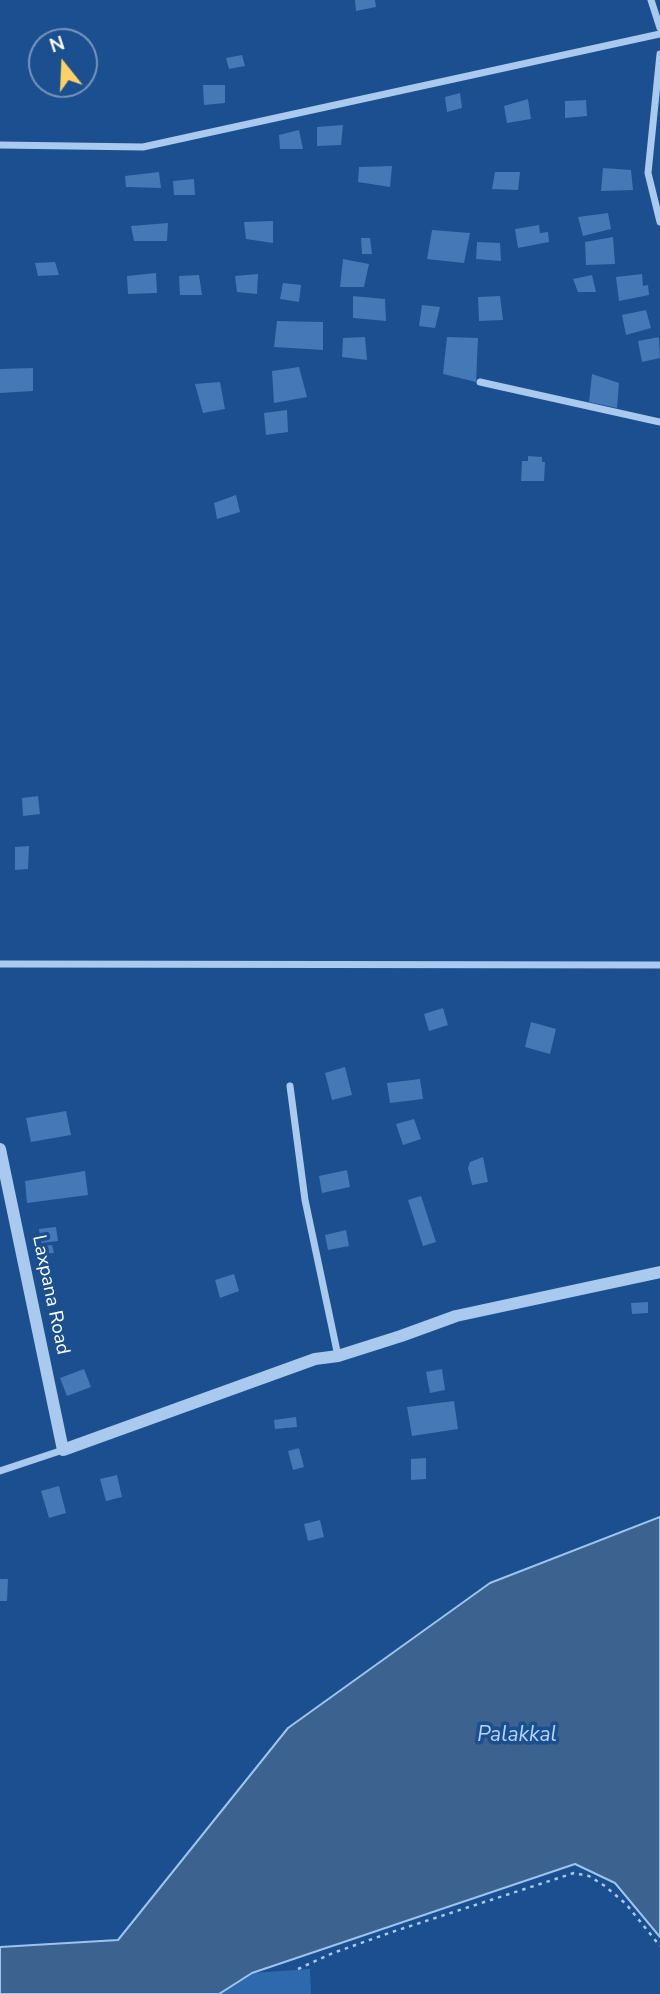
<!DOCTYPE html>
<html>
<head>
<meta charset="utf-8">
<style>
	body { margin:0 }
	#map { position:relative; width:660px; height:1994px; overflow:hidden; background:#1b4f8f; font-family:"Nunito Sans",sans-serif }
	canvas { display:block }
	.north { position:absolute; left:28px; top:28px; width:70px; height:70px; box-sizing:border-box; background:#1b4f8f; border:2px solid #7695bc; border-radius:50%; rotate:342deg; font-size:19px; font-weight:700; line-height:28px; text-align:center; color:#fff }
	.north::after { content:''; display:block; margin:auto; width:24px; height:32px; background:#ffd166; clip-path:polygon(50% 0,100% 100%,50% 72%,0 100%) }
</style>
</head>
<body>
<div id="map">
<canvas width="660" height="1994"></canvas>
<div class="north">N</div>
</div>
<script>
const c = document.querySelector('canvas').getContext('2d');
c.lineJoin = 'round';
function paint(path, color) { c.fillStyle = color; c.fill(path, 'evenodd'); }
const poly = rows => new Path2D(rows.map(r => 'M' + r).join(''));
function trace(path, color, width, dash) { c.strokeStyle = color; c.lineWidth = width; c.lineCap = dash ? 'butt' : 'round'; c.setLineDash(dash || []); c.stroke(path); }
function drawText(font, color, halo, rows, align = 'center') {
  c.font = font + ' "Nunito Sans",sans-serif'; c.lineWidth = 7; c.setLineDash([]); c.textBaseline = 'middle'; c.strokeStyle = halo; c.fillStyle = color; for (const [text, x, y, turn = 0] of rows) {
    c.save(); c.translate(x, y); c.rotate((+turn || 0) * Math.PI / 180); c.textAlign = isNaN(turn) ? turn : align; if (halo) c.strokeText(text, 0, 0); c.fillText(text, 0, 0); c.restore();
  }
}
const green = poly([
	[310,1969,311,1994,219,1994,252,1973]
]);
const water = poly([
	[660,1517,660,1937,615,1883,575,1864,252,1973,219,1994,0,1994,0,1947,118,1940,288,1728,490,1583,660,1517]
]);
const building = poly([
	[355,0,375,0,376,7,356,11],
	[242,55,245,66,229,69,226,58],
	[203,85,225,85,225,103,204,105],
	[460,93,462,108,447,112,445,97],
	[528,99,531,119,507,123,504,106],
	[586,100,587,116,565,118,565,101],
	[343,125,341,145,317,146,317,127],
	[299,130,303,149,280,149,279,135],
	[392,166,390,187,358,182,359,167],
	[603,168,631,170,633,190,601,191],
	[159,172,161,188,126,187,125,176],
	[495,172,520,172,518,190,492,189],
	[194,179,195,195,174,195,173,181],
	[608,213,611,229,583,236,578,217],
	[273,221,273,243,246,239,244,222],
	[168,223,167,241,134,241,131,226],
	[539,225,540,233,548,232,549,242,518,248,515,229],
	[432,230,470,233,464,263,427,259],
	[613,237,615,264,586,265,585,242],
	[361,238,370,238,372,254,362,254],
	[477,242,500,243,501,261,476,259],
	[343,259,369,264,364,287,340,287],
	[55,262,59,275,38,276,35,263],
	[156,273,157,293,128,294,127,276],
	[258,274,257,294,237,292,235,276],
	[642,274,643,286,648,285,649,295,619,301,616,277],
	[199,275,202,295,180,295,179,276],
	[592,275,596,292,578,292,573,279],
	[283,283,301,285,299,302,280,299],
	[353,296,385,299,386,321,353,318],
	[500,296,503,320,479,321,478,297],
	[422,305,440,307,435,328,419,326],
	[646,310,651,328,626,335,622,315],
	[277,321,323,322,323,350,274,347],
	[365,337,367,360,342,357,343,338],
	[447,337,478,338,476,382,443,374],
	[659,337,660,358,642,362,638,341],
	[299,367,307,397,274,403,272,371],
	[33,368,33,391,0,393,0,369],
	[592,374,619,383,617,408,589,402],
	[220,382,225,409,203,413,195,384],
	[287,410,288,432,266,435,264,413],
	[528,456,542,457,542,462,545,462,544,481,521,481,522,461,528,461],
	[236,495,240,512,217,519,214,503],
	[38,796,40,814,23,816,22,798],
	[29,846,28,869,15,870,15,847],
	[443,1008,448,1025,429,1031,424,1014],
	[531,1022,556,1029,550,1054,525,1047],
	[345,1067,352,1095,332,1100,325,1073],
	[420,1079,423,1099,390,1103,387,1083],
	[66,1111,71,1135,31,1142,26,1118],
	[414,1119,421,1139,403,1145,396,1124],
	[483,1157,488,1182,472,1185,468,1168,470,1162],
	[347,1170,350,1187,322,1193,319,1176],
	[85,1171,88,1195,27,1203,25,1181],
	[421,1196,436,1242,423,1246,408,1200],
	[56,1227,58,1241,41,1243,39,1229],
	[346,1230,349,1246,328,1250,325,1235],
	[52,1245,54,1253,36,1255,35,1247],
	[234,1274,239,1291,220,1298,215,1280],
	[648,1302,648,1313,632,1314,631,1303],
	[84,1369,91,1387,67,1396,60,1378],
	[442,1369,445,1390,430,1393,426,1372],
	[454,1401,458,1429,412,1436,407,1407],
	[296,1417,297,1427,275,1429,274,1420],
	[299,1448,304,1467,293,1470,288,1451],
	[426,1458,426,1479,411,1480,411,1459],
	[117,1475,122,1497,106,1501,100,1479],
	[59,1486,66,1513,49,1518,41,1491],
	[320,1520,324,1537,308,1541,304,1524],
	[0,1579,8,1579,7,1601,0,1601]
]);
const path = poly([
	[298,1969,333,1953,392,1932,574,1873,589,1876,605,1886,626,1904,660,1946]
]);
const minor = poly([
	[651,0,660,28],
	[660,54,648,173,660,222],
	[0,145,143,147,660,34],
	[480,382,660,422],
	[0,964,660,965],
	[290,1086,305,1200,338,1356],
	[0,1471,63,1450]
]);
const tertiary = poly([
	[0,1149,63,1450,315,1359,338,1356,401,1336,456,1316,660,1272]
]);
const streetNames = [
	["Laxpana Road",50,1295,78]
];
const waterNames = [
	["Palakkal",517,1736]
];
paint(green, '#2e69ad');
paint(water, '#3c6290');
trace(water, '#9cc4f0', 2);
paint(building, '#4478b7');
trace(path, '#a9c9ee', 2.5, [3.5, 5]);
trace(minor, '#a9c9ee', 7);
trace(tertiary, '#a9c9ee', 12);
drawText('19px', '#fff', '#1b4f8f', streetNames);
drawText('italic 21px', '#b5d3f5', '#1b4f8f', waterNames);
</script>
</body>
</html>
